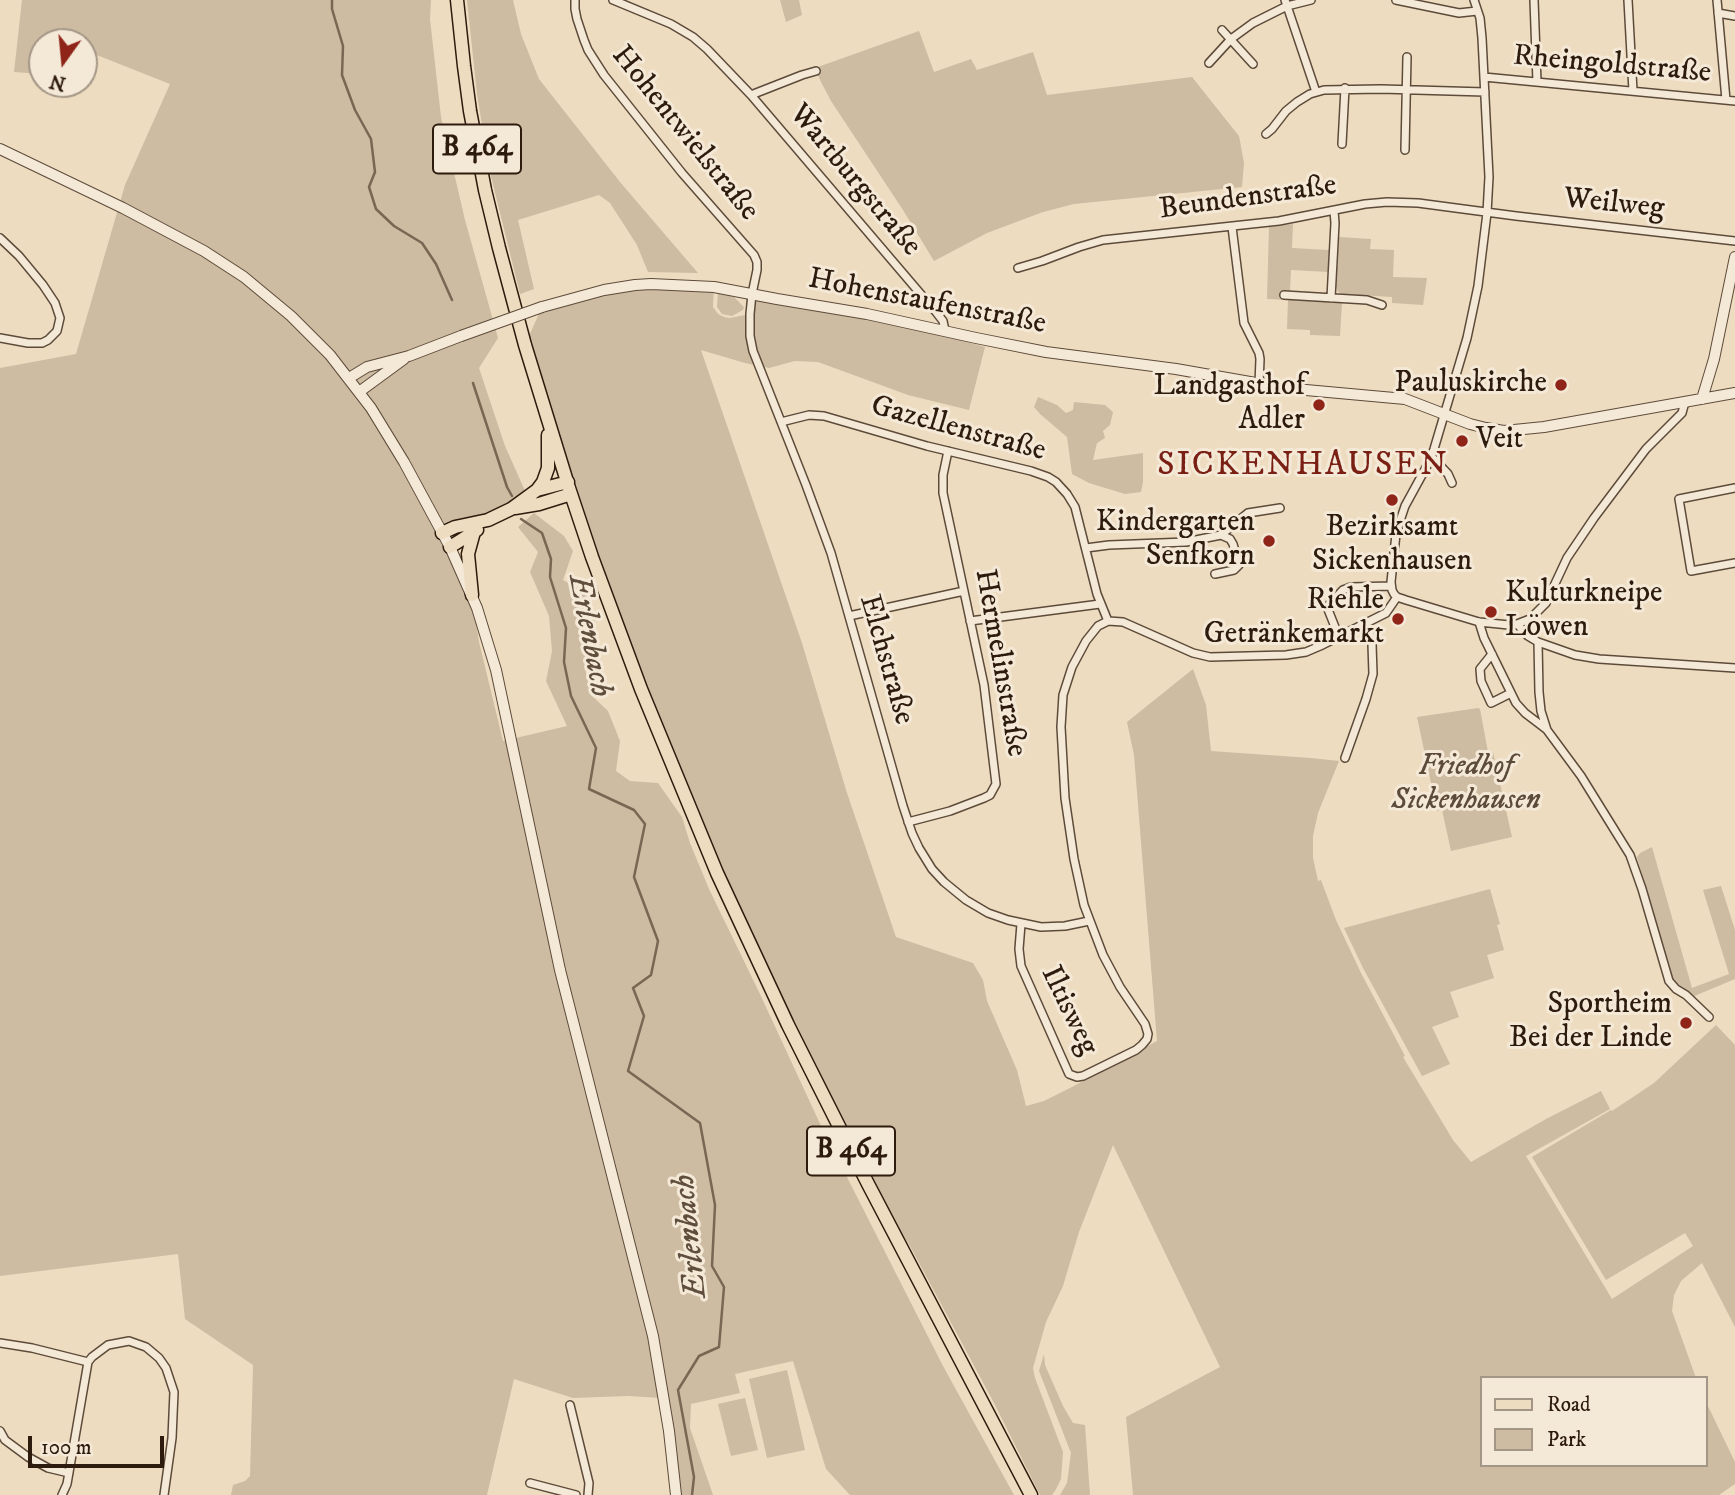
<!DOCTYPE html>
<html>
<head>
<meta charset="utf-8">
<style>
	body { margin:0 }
	#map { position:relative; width:1735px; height:1495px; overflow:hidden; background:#eedcc0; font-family:"IM FELL DW Pica",serif }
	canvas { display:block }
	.legend { position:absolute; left:1480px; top:1376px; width:228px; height:91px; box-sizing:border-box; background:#f4e8d6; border:2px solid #a49686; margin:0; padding:9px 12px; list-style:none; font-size:21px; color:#2d1b0d }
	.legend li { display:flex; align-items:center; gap:14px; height:35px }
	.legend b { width:35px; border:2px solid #a49686 }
	.north { position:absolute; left:28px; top:28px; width:70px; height:70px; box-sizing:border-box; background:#f4e8d6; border:2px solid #a49686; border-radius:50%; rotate:195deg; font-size:19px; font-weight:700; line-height:28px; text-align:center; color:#2d1b0d }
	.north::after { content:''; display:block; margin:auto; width:24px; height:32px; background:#8f2418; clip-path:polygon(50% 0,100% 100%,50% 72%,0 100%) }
	.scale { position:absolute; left:28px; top:1436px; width:136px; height:32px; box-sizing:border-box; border:4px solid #2d1b0d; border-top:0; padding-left:9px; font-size:21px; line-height:24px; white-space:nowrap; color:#2d1b0d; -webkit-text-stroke:5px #f4e8d6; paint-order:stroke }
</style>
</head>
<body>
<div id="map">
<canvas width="1735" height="1495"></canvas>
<ul class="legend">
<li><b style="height:9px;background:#eedcc0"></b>Road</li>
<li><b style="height:19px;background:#cdbba2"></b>Park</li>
</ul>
<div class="north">N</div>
<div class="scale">100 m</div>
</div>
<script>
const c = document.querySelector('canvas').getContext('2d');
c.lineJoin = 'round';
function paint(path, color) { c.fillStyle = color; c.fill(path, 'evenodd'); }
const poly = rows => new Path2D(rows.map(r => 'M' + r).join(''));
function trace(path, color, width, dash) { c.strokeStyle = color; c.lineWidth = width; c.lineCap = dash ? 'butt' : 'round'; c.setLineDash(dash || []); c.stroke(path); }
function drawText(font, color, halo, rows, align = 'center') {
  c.font = font + ' "IM FELL DW Pica",serif'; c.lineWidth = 6; c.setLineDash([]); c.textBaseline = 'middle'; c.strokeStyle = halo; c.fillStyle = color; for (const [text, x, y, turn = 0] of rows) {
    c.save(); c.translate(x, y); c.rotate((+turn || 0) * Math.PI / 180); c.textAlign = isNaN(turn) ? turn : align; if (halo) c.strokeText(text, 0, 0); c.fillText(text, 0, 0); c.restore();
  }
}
const green = poly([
	[22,0,431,0,430,19,441,117,465,220,498,338,479,368,505,446,530,502,443,533,472,595,479,642,503,741,567,726,546,681,552,651,549,616,530,572,538,552,518,527,534,513,564,536,573,551,563,580,585,593,595,621,592,645,585,669,591,695,608,711,620,741,616,771,630,781,658,783,682,817,690,843,709,889,759,992,822,1128,943,1366,1014,1495,850,1495,826,1469,793,1361,735,1374,740,1393,691,1404,690,1428,713,1495,680,1495,662,1398,628,1396,573,1398,514,1379,487,1495,231,1495,233,1485,245,1481,250,1476,253,1365,185,1319,178,1254,0,1276,0,368,76,354,125,185,170,84,84,50,84,42,42,42,42,74,14,72],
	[532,827,557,935,595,1092,567,1006,524,829],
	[467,0,513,0,521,34,539,79,620,182,698,273,648,272,637,245,610,203,599,195,518,220,534,289,520,294,489,168,477,94],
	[780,0,799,0,802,15,786,22],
	[919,31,934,72,971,59,977,70,1033,52,1047,95,1192,77,1239,136,1244,163,1242,187,1074,204,1043,212,987,233,934,261,903,210,831,101,821,82,815,68],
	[1293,224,1292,248,1329,250,1328,272,1291,270,1290,291,1283,291,1283,299,1342,303,1340,336,1310,335,1310,330,1287,329,1288,300,1267,299,1269,227],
	[1339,237,1371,239,1370,249,1394,250,1393,277,1427,278,1423,305,1392,303,1392,297,1343,294,1338,292,1336,286],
	[714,287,713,307,718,314,724,317,730,318,750,314,752,294,867,314,985,347,969,410,908,395,818,362,795,361,769,368,745,363,701,350,802,643,847,793,896,937,973,963,983,980,987,1001,1017,1070,1026,1106,1044,1101,1072,1087,1157,1041,1134,755,1127,722,1193,669,1206,705,1211,751,1311,758,1339,761,1318,813,1313,836,1313,858,1318,881,1321,880,1336,920,1361,973,1405,1056,1403,1057,1453,1140,1471,1162,1546,1119,1601,1091,1610,1109,1526,1156,1612,1299,1693,1246,1685,1233,1606,1280,1532,1157,1611,1110,1612,1111,1654,1083,1716,1025,1735,1045,1735,1327,1702,1263,1681,1281,1674,1295,1672,1311,1696,1378,1481,1378,1481,1465,1705,1465,1705,1400,1735,1462,1735,1484,1719,1495,1133,1495,1126,1417,1220,1367,1113,1145,1079,1232,1063,1286,1046,1322,1033,1368,1035,1378,1063,1452,1061,1479,1055,1491,1052,1495,1040,1495,994,1403,910,1246,867,1182,788,1025,641,689,525,345,542,307,619,288],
	[718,292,734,297,744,307,743,310,732,316,722,314,717,307],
	[1038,397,1057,405,1066,413,1073,410,1074,402,1105,405,1113,412,1110,425,1103,431,1105,438,1097,443,1093,460,1143,453,1143,482,1141,492,1125,494,1089,483,1072,474,1067,437,1040,414,1034,407],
	[1478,708,1480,709,1488,752,1493,752,1512,837,1451,851,1442,810,1437,811,1417,717],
	[1652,847,1692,988,1729,974,1703,890,1721,886,1735,930,1735,979,1692,997,1672,979,1637,857,1640,853],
	[1490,889,1500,924,1497,925,1504,950,1487,955,1494,978,1450,992,1459,1017,1432,1027,1450,1064,1422,1076,1363,968,1344,928],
	[1044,1354,1045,1365,1063,1406,1073,1423,1085,1425,1090,1495,1060,1495,1067,1483,1071,1453,1039,1371],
	[787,1370,805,1450,767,1458,749,1379],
	[745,1398,758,1450,731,1456,718,1404]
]);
const stream = poly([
	[332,0,332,9,343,46,342,75,355,110,371,139,375,172,369,187,376,209,394,226,422,243,436,264,452,300],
	[473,383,507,487,512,496],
	[521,519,542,533,551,559,550,577,566,628,564,662,571,696,596,748,589,789,634,810,645,824,634,877,658,941,651,975,633,988,644,1016,628,1071,700,1123,715,1205,712,1266,724,1287,719,1347,699,1356,678,1390,694,1477,692,1495]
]);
const minor = poly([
	[575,0,575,9,577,19,584,40,588,50,604,75,682,173,754,255,757,262,757,270,752,294,750,314,750,336,753,351,806,485,831,553,903,806,912,833,919,848,932,869,944,882,966,900,988,913,1008,920,1041,927,1065,926,1089,921],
	[613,0,671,24,693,37,707,49,751,95,936,312,943,321,945,331],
	[1285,0,1316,92],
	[1396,0,1459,13,1477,11],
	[1474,0,1480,18,1482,38,1489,177,1487,213,1478,286,1467,338,1434,449,1428,464,1405,506,1400,521,1396,534,1391,582,1392,590,1394,594,1397,597,1406,600,1479,622,1509,625,1517,624,1530,619,1546,603,1567,558,1594,518,1646,449,1682,413,1685,402],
	[1534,0,1537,82],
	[1628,0,1633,91],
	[1717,0,1726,100],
	[1718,13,1735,16],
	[1222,30,1253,64],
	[1209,63,1231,39,1253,23,1287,6,1311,0],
	[1484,77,1735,101],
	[751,95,802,75,816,71],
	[1266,134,1272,129,1286,111,1297,102,1310,94,1324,90,1381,89,1485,92],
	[1342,144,1345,88],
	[1405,150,1407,57],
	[1232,227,1244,323,1259,353,1260,359,1259,384],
	[0,238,19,256,43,285,55,303,60,318,57,331,48,340,42,343,28,343,0,338],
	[1018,268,1042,261,1079,247,1103,240,1279,221,1365,204,1387,202,1418,203,1516,216,1735,241],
	[1284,295,1367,300,1382,305],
	[1331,298,1335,223,1334,211],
	[781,422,809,415,824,416,927,446,1031,471,1048,477,1056,482,1067,494,1075,507,1097,594,1108,621],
	[1432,457,1448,474,1452,483],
	[1735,488,1679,499,1691,571,1735,563],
	[1086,548,1109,545,1186,542,1221,535,1248,513,1280,508],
	[1215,574,1234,570,1239,565,1233,544,1230,539,1221,535],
	[849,616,964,591],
	[970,621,1100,604],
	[1479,622,1484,638,1516,703,1525,713,1546,729],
	[1517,624,1528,636,1538,642,1539,692,1541,711,1547,730,1581,776,1630,855,1642,889,1669,981,1676,989,1686,995,1709,1017],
	[1339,637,1327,607,1343,590,1351,587,1391,586],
	[1538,642,1575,655,1599,659,1735,668],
	[1492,654,1480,669,1481,681,1491,703,1511,693],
	[1345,758,1366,699,1373,674,1372,644,1370,632,1365,623],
	[908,822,950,811,984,798,990,795,996,784,984,685,943,493,943,475,948,451],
	[1021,924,1019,949,1021,966,1069,1074,1077,1077,1083,1076,1136,1050,1142,1045,1147,1039,1148,1034,1145,1024,1120,987,1103,955,1084,905,1074,859,1065,798,1061,727,1063,695,1072,667,1086,641,1098,626,1108,621,1123,622,1193,653,1210,657,1286,655,1306,652,1320,646,1386,613,1397,597],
	[0,1343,32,1348,88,1362],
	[570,1405,589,1483,588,1495],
	[0,1431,5,1440,28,1457,48,1468,69,1473],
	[530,1483,576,1495],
	[62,1495,67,1484,88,1362,92,1357,108,1345,129,1341,146,1347,159,1358,166,1368,174,1392,172,1438,164,1495]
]);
const tertiary = poly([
	[0,149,123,208,204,251,244,277,291,316,330,355,371,408,404,462,450,547,477,608,496,670,560,970,653,1336,669,1431,676,1495],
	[542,307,604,290,635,285,651,284,714,287,777,299,867,314,976,338,1046,352,1176,369,1284,388,1405,399,1470,424,1486,428,1504,431,1544,427,1735,393],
	[349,378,367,367,409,356,461,336],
	[359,392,404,359],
	[1702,399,1714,359,1735,257]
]);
const primary = poly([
	[457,0,464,66,470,111,485,190,499,248,525,345,569,488,592,557,641,689,717,873,788,1025,867,1182,1031,1495],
	[537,490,543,482,548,468,548,435],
	[515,508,539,504,571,494],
	[442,533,455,527,488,520,511,509,537,490,568,482],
	[450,547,477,530],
	[472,595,468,554,474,532]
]);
const tertiaryBridge = poly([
	[461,336,542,307]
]);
const markers = [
	[1561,385,7,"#8f2418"],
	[1319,405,7,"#8f2418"],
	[1462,441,7,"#8f2418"],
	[1392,500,7,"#8f2418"],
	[1269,541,7,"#8f2418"],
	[1491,612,7,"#8f2418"],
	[1398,619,7,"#8f2418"],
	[1686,1023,7,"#8f2418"]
];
const shields = [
	[477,149,88],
	[851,1151,88]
];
const shieldNames = [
	["B 464",477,149],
	["B 464",851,1151]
];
const streetNames = [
	["Rheingoldstraße",1612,66,5],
	["Hohentwielstraße",684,134,51],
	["Wartburgstraße",854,181,50],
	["Beundenstraße",1248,199,-8],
	["Weilweg",1614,205,6],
	["Hohenstaufenstraße",927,303,11],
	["Gazellenstraße",958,430,15],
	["Elchstraße",885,660,74],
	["Hermelinstraße",999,663,80],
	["Iltisweg",1068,1011,64]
];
const poiNames = [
	["Pauluskirche",1547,385],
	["Landgasthof",1305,388],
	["Adler",1305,422],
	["Veit",1476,441,"left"],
	["Kindergarten",1255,524],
	["Senfkorn",1255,558],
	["Bezirksamt",1392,529,"center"],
	["Sickenhausen",1392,563,"center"],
	["Kulturkneipe",1505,595,"left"],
	["Löwen",1505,629,"left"],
	["Riehle",1384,602],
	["Getränkemarkt",1384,636],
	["Sportheim",1672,1006],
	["Bei der Linde",1672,1040]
];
const parkNames = [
	["Friedhof",1466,768],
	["Sickenhausen",1466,802]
];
const waterNames = [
	["Erlenbach",588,636,79],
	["Erlenbach",692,1236,-96]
];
const quarterNames = [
	["SICKENHAUSEN",1303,467]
];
paint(green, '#cdbba2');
trace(stream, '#796754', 2.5);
trace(minor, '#5d4b3a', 10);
trace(tertiary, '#5d4b3a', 12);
trace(primary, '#2d1b0d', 15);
trace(minor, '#f4e8d6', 7);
trace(tertiary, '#f4e8d6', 10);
trace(primary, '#eedcc0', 12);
trace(tertiaryBridge, '#5d4b3a', 12, []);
trace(tertiaryBridge, '#f4e8d6', 10);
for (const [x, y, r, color] of markers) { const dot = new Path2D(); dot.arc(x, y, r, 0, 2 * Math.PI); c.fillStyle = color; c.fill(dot); trace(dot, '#f4e8d6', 2.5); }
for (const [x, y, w] of shields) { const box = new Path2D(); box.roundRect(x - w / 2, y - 24.5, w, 49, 5); c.fillStyle = '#f4e8d6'; c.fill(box); trace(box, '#2d1b0d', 2); }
drawText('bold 28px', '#2d1b0d', null, shieldNames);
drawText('30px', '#2d1b0d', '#f4e8d6', streetNames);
drawText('30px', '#2d1b0d', '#f4e8d6', poiNames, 'right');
drawText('italic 30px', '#5d4b3a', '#f4e8d6', parkNames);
drawText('italic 32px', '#604e3c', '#f4e8d6', waterNames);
c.letterSpacing = '2px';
drawText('33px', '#7a1f14', '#f4e8d6', quarterNames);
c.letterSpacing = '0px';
</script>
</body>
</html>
